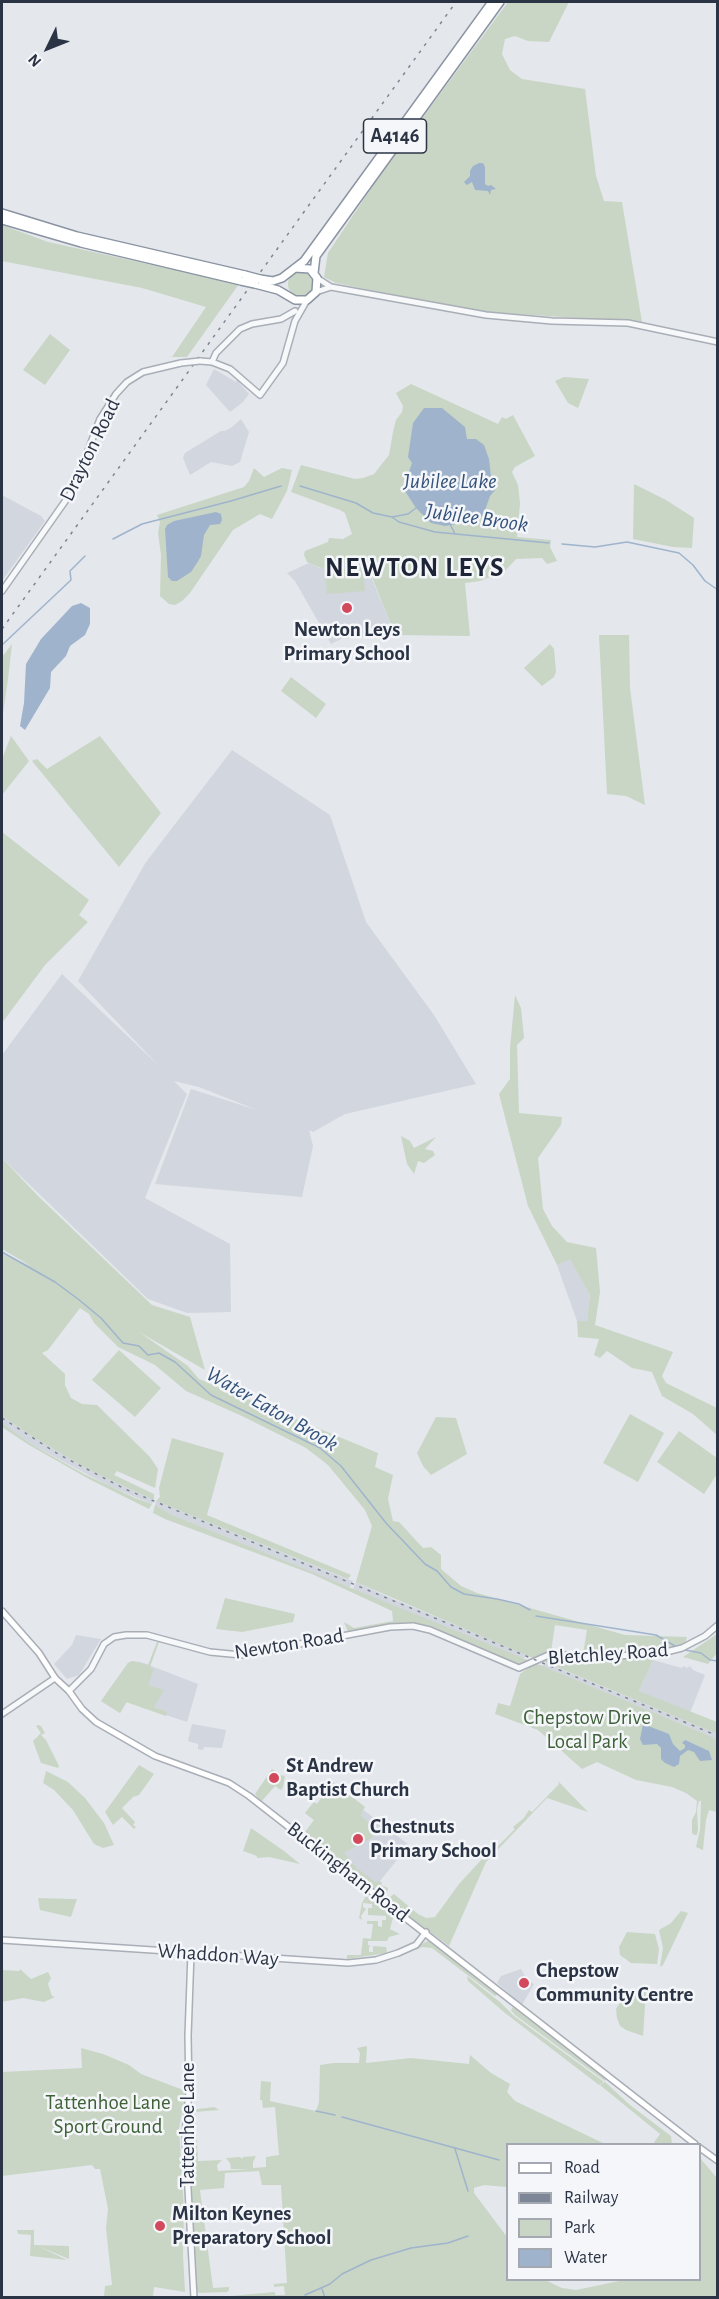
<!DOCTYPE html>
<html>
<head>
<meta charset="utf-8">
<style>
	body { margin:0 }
	#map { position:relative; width:719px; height:2299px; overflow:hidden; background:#e4e7ec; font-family:"Alegreya Sans",sans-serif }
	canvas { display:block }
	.frame { position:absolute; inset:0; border:3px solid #2b3445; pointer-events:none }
	.legend { position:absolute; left:506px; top:2143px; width:195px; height:138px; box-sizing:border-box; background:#f4f6f9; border:2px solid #a4a8b1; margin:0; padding:8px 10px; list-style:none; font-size:18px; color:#2b3445 }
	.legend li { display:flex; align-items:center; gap:12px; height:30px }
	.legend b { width:30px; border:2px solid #a4a8b1 }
	.north { position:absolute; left:18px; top:18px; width:60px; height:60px; -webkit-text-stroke:4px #f4f6f9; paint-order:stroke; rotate:227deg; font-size:16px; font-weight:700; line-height:24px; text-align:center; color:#2b3445 }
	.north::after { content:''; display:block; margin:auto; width:21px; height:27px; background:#2b3445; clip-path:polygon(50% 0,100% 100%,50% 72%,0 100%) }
</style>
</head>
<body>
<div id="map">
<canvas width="719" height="2299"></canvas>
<div class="frame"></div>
<ul class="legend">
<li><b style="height:8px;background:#fff"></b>Road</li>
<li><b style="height:8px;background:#7d8696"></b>Railway</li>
<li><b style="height:16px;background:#c9d6c5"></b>Park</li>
<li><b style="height:16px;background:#9fb4cc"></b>Water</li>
</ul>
<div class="north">N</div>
</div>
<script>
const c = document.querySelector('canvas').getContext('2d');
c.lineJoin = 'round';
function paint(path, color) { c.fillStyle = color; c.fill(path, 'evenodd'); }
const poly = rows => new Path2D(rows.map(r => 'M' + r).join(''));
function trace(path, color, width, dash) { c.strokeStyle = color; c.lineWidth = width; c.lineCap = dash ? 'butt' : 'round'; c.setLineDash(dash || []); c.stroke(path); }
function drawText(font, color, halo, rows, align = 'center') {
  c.font = font + ' "Alegreya Sans",sans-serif'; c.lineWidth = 5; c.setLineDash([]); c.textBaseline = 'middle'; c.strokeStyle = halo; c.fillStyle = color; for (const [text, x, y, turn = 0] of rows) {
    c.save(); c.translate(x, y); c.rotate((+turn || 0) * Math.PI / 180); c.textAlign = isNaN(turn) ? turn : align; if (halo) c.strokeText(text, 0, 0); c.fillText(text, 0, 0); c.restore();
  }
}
const built = poly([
	[214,369,236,382,237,380,249,394,243,402,230,412,206,385],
	[241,419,249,432,240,462,232,466,211,462,190,475,183,458,185,453,221,431,225,431,232,427],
	[2,495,41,516,45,521,2,581],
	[365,562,395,635,341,639,331,644,295,581,287,573,309,563,320,568],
	[232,750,330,815,366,922,434,1015,476,1084,345,1114,313,1132,309,1130,313,1146,302,1197,155,1184,191,1089,257,1110,199,1087,174,1081,187,1094,145,1198,230,1244,231,1312,187,1313,148,1299,2,1158,2,1055,62,974,159,1066,78,981,146,862],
	[570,1258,590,1295,587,1321,577,1321,557,1265],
	[2,1416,33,1437,89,1470,154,1500,152,1504,109,1486,31,1444,2,1423],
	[156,1501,347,1579,353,1581,350,1587,347,1587,170,1514,156,1507,155,1505],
	[356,1582,386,1596,528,1655,522,1659,355,1590,353,1588],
	[76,1635,101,1639,79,1675,67,1679,54,1664,72,1645],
	[653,1660,682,1668,684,1666,687,1668,690,1666,693,1670,705,1675,690,1713,639,1691],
	[132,1661,141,1662,198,1684,187,1722,127,1702,120,1713,101,1701,128,1663],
	[546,1663,717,1734,717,1739,541,1666],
	[192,1724,226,1730,222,1748,204,1747,203,1750,198,1749,198,1744,188,1741],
	[331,1785,409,1845,376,1886,306,1831,314,1820,305,1813,314,1802,317,1804],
	[521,1969,527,1980,534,1984,522,2005,497,1983,501,1976]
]);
const green = poly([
	[508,2,569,2,549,42,528,41,515,36,505,39,502,54,510,70,522,79,585,89,596,176,604,201,622,202,642,322,469,311,336,283,324,277,328,253,378,178],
	[2,225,48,242,239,284,187,357,172,357,206,307,142,288,2,261],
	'288 284a13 13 0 1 1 26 0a13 13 0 1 1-26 0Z',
	[50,334,70,350,45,385,23,370],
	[564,377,589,379,578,408,568,403,555,381],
	[411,384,498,424,502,417,506,419,513,415,535,456,515,467,512,472,518,485,520,503,517,537,551,540,550,547,557,561,547,564,542,558,516,559,505,571,480,581,465,583,470,636,395,635,366,562,321,568,307,562,304,555,305,551,328,542,329,538,343,539,352,534,345,513,340,510,291,492,301,465,355,479,363,478,374,474,389,455,393,432,396,420,402,412,403,406,396,393],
	[254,468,264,477,282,468,292,470,287,491,272,519,260,514,233,530,190,593,182,601,175,605,169,604,160,596,161,555,158,533,160,522,157,515,244,487,249,481],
	[634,484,666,500,694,518,692,548,673,547,633,539],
	[363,568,365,591,327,594,325,570],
	[599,635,629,635,630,688,645,805,626,796,607,794],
	[12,644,8,679,2,720,2,657],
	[550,644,554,649,556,672,554,677,542,686,524,668],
	[291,677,326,704,316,718,281,691],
	[11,736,29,761,2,795,2,759],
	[100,736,161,813,119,867,32,761,37,759,47,769],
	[2,832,89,900,79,915,88,922,45,965,2,1023],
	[515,995,521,1008,524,1038,517,1045,519,1113,562,1117,561,1125,538,1158,543,1209,552,1226,567,1242,596,1248,600,1292,595,1325,673,1352,662,1376,666,1383,717,1408,717,1435,693,1414,662,1396,652,1372,632,1368,607,1351,600,1358,594,1355,599,1339,578,1337,577,1321,587,1321,590,1295,570,1259,557,1265,528,1206,499,1094,510,1079,510,1048],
	[401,1136,410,1141,414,1148,436,1137,425,1149,433,1151,435,1155,424,1163,418,1161,414,1174,407,1164],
	[2,1158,38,1196,152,1305,190,1317,205,1370,139,1332,188,1366,199,1379,378,1453,375,1467,393,1475,388,1499,393,1521,399,1522,423,1548,431,1547,441,1555,441,1569,461,1586,477,1593,625,1635,687,1637,685,1643,647,1653,583,1654,587,1630,555,1625,551,1652,535,1659,356,1582,372,1526,365,1510,328,1465,306,1448,244,1417,186,1391,155,1365,118,1347,94,1323,89,1314,80,1308,48,1350,42,1353,65,1374,65,1385,71,1398,82,1404,97,1405,150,1457,158,1469,155,1488,117,1471,114,1475,154,1494,154,1500,89,1470,33,1437,2,1416,2,1253,31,1266,2,1249],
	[119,1350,161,1388,135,1417,92,1380],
	[630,1414,664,1433,638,1482,603,1463],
	[436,1417,456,1418,467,1454,431,1475,423,1466,417,1453],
	[2,1423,31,1444,84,1474,135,1498,152,1504,149,1509,89,1479,29,1445,2,1427],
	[679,1431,717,1458,717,1474,704,1494,657,1462],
	[172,1438,224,1453,207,1515,351,1575,348,1579,156,1501,160,1497,159,1488],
	[155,1505,170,1514,530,1661,515,1665,414,1624,393,1624,348,1632,344,1622,354,1628,393,1621,392,1611,312,1574,165,1519,153,1513],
	[225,1598,295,1614,293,1622,242,1632,216,1629],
	[717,1634,717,1653,708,1664,683,1657],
	[157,1642,159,1642,150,1667,154,1669,148,1685,164,1690,154,1707,167,1712,166,1716,126,1702,120,1713,101,1701,128,1663,132,1661,148,1665],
	[555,1656,596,1659,652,1657,653,1660,639,1691,717,1722,717,1734,540,1660],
	[535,1663,717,1739,717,1812,709,1810,706,1820,703,1850,696,1847,700,1830,701,1801,699,1801,697,1809,698,1829,697,1835,694,1835,692,1833,692,1820,696,1812,697,1801,686,1793,672,1787,636,1780,597,1762,582,1769,538,1730,495,1714,498,1703,510,1706,520,1674],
	[38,1725,41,1726,45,1733,41,1735,46,1740,59,1766,58,1768,41,1763,33,1741,41,1733,36,1726],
	[139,1765,154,1774,139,1795,133,1797,122,1808,135,1822,133,1825,136,1827,134,1829,122,1817,113,1825,105,1812],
	[272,1769,276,1772,269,1780,273,1783,280,1775,285,1776,283,1787,281,1790,275,1786,261,1802,255,1794],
	[46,1771,68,1782,85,1798,104,1823,114,1845,103,1848,94,1844,73,1810,54,1790,43,1783],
	[558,1781,588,1812,547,1798,486,1862,449,1946,391,1903,390,1897,394,1894,418,1914,426,1918,435,1917,459,1884,482,1859,484,1860,515,1829,513,1827,524,1818,529,1810,532,1812,559,1784],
	[333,1782,365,1807,360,1815,374,1827,370,1833,373,1837,344,1853,357,1868,356,1871,358,1869,375,1882,380,1881,382,1883,381,1885,388,1888,386,1896,381,1896,298,1830,306,1831,314,1820,305,1813,314,1802,317,1804],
	[251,1828,284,1851,300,1864,269,1857,257,1858,257,1856,243,1851],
	[366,1896,383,1909,394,1913,390,1929,400,1934,389,1937,387,1941,368,1941,368,1945,371,1946,369,1947,369,1952,373,1952,373,1946,386,1947,387,1953,347,1959,347,1955,361,1955,363,1938,371,1939,373,1924,367,1924,367,1921,378,1921,378,1926,382,1927,382,1920,386,1920,386,1916,368,1915,368,1908,372,1908,372,1904,363,1903,363,1907,366,1909,361,1916,362,1920,359,1918,362,1903],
	[38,1898,72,1899,77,1899,71,1917,40,1910],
	[681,1911,688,1913,663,1965,660,1967,663,1948,659,1930,671,1923],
	[627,1932,655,1934,659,1949,657,1964,631,1963,620,1955,619,1947],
	[430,1940,495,1989,498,1994,495,1996,432,1948,422,1947,416,1950,415,1947],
	[20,1969,31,1979,48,1972,51,1978,48,1984,52,1996,55,1997,44,2002,23,1998,2,2002,2,1970,19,1971],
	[467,1976,501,2003,514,2016,604,2082,599,2085,505,2013,468,1981],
	[639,1990,646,1992,643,2036,626,2030,620,2026,617,2018,616,2009,625,1995],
	[513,2007,577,2053,607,2078,605,2081,515,2015,511,2010],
	[367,2046,366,2063,411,2058,469,2064,470,2055,491,2073,510,2084,507,2092,515,2101,605,2144,508,2144,507,2187,484,2185,474,2188,474,2193,507,2237,508,2280,545,2280,562,2288,576,2290,624,2280,700,2280,700,2158,717,2178,717,2297,220,2297,275,2292,275,2295,285,2295,284,2286,274,2287,274,2284,287,2283,281,2185,262,2185,259,2171,225,2173,224,2188,200,2190,213,2288,229,2287,229,2290,227,2292,199,2293,196,2289,187,2133,190,2110,214,2107,219,2110,195,2112,198,2161,222,2160,217,2165,218,2171,250,2169,231,2169,230,2163,226,2158,240,2157,242,2159,243,2157,256,2156,253,2162,253,2168,266,2167,266,2157,279,2155,275,2107,263,2108,262,2100,260,2100,261,2081,271,2082,270,2101,316,2111,319,2102,320,2065,334,2063,359,2063,360,2053,357,2048],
	[81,2048,103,2054,129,2065,141,2074,186,2091,179,2128,184,2209,183,2255,185,2292,154,2287,153,2297,104,2297,105,2286,112,2285,106,2228,108,2209,100,2169,95,2169,92,2165,2,2176,2,2072,82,2068],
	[605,2082,630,2105,671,2136,672,2144,653,2144,660,2134,600,2085],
	[17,2230,34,2230,34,2245,69,2246,69,2259,38,2246,67,2260,30,2256,31,2235,18,2234]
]);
const water = poly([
	[479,163,483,163,485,167,485,184,488,186,491,185,496,189,491,190,490,195,488,191,475,190,472,182,467,185,464,182,470,176,470,171,473,166],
	[424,408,442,408,465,427,467,439,476,439,484,445,489,459,491,476,495,479,496,489,490,496,483,516,463,523,445,526,431,523,416,508,405,491,406,480,412,463,408,457,413,423],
	[216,512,221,514,222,520,220,524,210,525,204,535,201,556,197,563,191,572,177,581,172,581,168,577,165,529,167,525,174,521],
	[81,603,90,608,90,624,85,635,70,646,66,656,51,672,50,688,25,730,20,726,24,703,26,664,41,639,72,606],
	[643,1724,669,1734,673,1744,680,1751,685,1748,685,1745,682,1743,685,1740,709,1751,712,1760,700,1761,694,1752,688,1750,680,1756,679,1764,674,1767,665,1763,661,1759,661,1748,657,1744,643,1745,640,1739]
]);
const stream = poly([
	[300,486,356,503,373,513,392,517,399,522,435,532,549,543],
	[392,517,408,514,416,508],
	[450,524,455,534],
	[113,539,142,524,231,501,281,486],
	[562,544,595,547,627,542,679,553,693,565,705,581,718,590],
	[2,645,71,580,70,571,85,556],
	[2,1252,55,1282,78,1299,101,1318,123,1343,139,1346,148,1355,159,1353,175,1362,211,1395,320,1448,341,1466,386,1523,425,1564,437,1571,451,1587,464,1594,497,1599,519,1604,530,1610],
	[536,1616,656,1635,675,1646],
	[685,1650,701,1653,710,1660,718,1661],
	[316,2111,335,2115],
	[342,2117,499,2160],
	[455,2149,468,2191],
	[322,2289,325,2298],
	[305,2295,330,2284,342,2274,371,2260,411,2248,448,2243,468,2236],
	[300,2298,302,2297]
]);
const tertiary = poly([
	[317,278,331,287,486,315,552,321,628,323,718,342],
	[316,292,331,287],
	[200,361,212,362,230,369,260,395,283,363,295,321,307,300],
	[212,362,216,353,240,329,252,324,281,319,295,311],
	[2,591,73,490,100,419,116,394,127,382,143,372,181,363],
	[69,1691,91,1669,104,1644,114,1637,126,1635,147,1635,210,1652,241,1655,390,1627,413,1626,430,1630,519,1668,551,1654,593,1657,658,1654,682,1648,705,1636,718,1625],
	[2,1714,55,1678],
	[2,1940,348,1963,376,1960,398,1953,416,1945,426,1932],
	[191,1953,188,2036,189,2092,185,2134,194,2298]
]);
const secondary = poly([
	[2,1611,39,1653,55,1678,69,1691,82,1709,96,1722,155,1756,229,1783,249,1796,695,2144],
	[700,2148,718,2161]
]);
const trunk = poly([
	[2,213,77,236,245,275],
	[2,220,81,243,241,281],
	[314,273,316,256,500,2],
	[260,279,273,281,282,278,304,261,492,2],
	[255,284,278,290,295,300,307,300,316,292,317,278,310,269,295,268]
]);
const rail = poly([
	[2,629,456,2],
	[2,1418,58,1454,125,1489,718,1736]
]);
const tertiaryBridge = poly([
	[181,363,200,361]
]);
const trunkBridge = poly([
	[245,275,260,279],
	[241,281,255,284]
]);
const markers = [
	[347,608,6,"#d1495b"],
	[274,1778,6,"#d1495b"],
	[358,1839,6,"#d1495b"],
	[524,1983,6,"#d1495b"],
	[160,2226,6,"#d1495b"]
];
const shields = [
	[395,136,63]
];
const shieldNames = [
	["A4146",395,136]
];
const streetNames = [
	["Drayton Road",90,450,-64],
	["Newton Road",289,1644,-9],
	["Bletchley Road",608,1654,-4],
	["Buckingham Road",348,1872,38],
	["Whaddon Way",218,1955,4],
	["Tattenhoe Lane",188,2125,-90]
];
const poiNames = [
	["Newton Leys",347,630,"center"],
	["Primary School",347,654,"center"],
	["St Andrew",286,1766],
	["Baptist Church",286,1790],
	["Chestnuts",370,1827],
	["Primary School",370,1851],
	["Chepstow",536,1971],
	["Community Centre",536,1995],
	["Milton Keynes",172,2214],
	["Preparatory School",172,2238]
];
const parkNames = [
	["Chepstow Drive",587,1718],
	["Local Park",587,1742],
	["Tattenhoe Lane",108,2103],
	["Sport Ground",108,2127]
];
const waterNames = [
	["Jubilee Lake",450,481],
	["Jubilee Brook",477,518,8],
	["Water Eaton Brook",272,1409,30]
];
const districtNames = [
	["NEWTON LEYS",415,568]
];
paint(built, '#d2d6de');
paint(green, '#c9d6c5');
paint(water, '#9fb4cc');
trace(stream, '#9fb4cc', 1.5);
trace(tertiary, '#a9aeb7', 8);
trace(secondary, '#a9aeb7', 8);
trace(trunk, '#8b94a3', 10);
trace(tertiary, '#f7f8fa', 5);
trace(secondary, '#fff', 5);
trace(trunk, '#fff', 7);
trace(rail, '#7d8696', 1.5, [3, 6]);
trace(tertiaryBridge, '#a9aeb7', 8, []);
trace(trunkBridge, '#8b94a3', 10, []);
trace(tertiaryBridge, '#f7f8fa', 5);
trace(trunkBridge, '#fff', 7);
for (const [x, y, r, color] of markers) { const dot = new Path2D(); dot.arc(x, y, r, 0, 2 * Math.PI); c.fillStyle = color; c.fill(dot); trace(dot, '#f4f6f9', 2); }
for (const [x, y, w] of shields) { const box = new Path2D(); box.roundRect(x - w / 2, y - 17, w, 34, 4.5); c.fillStyle = '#f4f6f9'; c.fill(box); trace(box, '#2b3445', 1.5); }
drawText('bold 20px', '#2b3445', null, shieldNames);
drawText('21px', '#2b3445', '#f4f6f9', streetNames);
drawText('bold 21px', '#2b3445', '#f4f6f9', poiNames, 'left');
drawText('21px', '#3f6138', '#f4f6f9', parkNames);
drawText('italic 22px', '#34527a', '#f4f6f9', waterNames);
c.letterSpacing = '1.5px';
drawText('bold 27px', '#1d2536', '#f4f6f9', districtNames);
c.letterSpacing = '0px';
</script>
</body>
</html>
